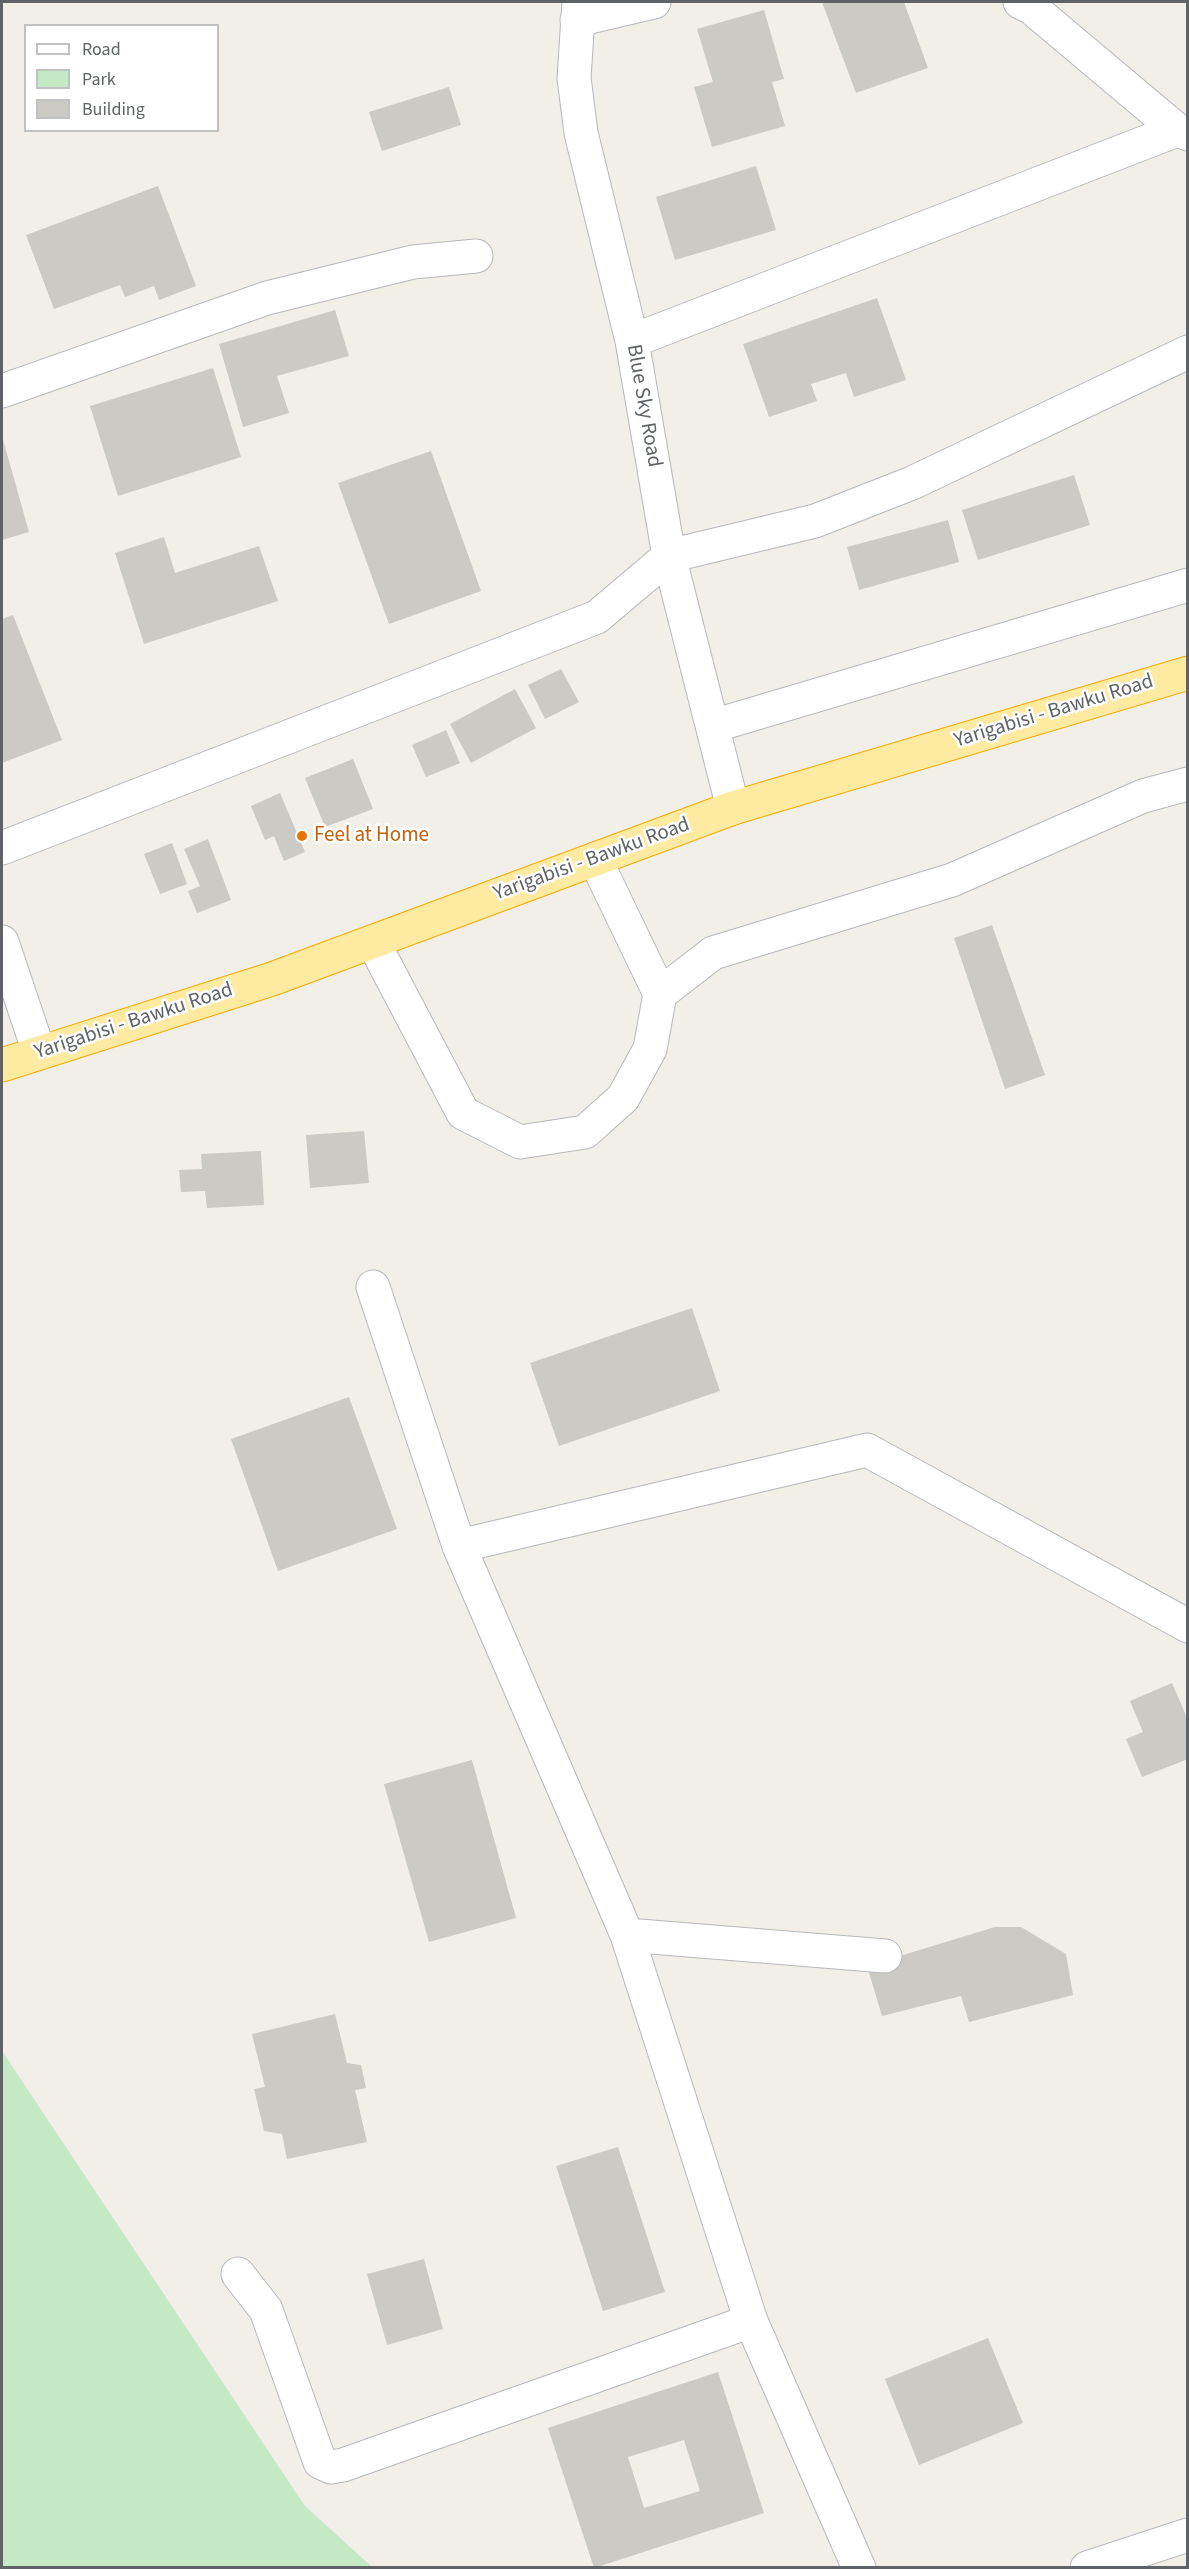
<!DOCTYPE html>
<html>
<head>
<meta charset="utf-8">
<style>
	body { margin:0 }
	#map { position:relative; width:1189px; height:2569px; overflow:hidden; background:#f1efe8; font-family:"Source Sans 3",sans-serif }
	canvas { display:block }
	.frame { position:absolute; inset:0; border:3px solid #5f6368; pointer-events:none }
	.legend { position:absolute; left:24px; top:24px; width:195px; height:108px; box-sizing:border-box; background:#fff; border:2px solid #bfc1c3; margin:0; padding:8px 10px; list-style:none; font-size:18px; color:#5f6368 }
	.legend li { display:flex; align-items:center; gap:12px; height:30px }
	.legend b { width:30px; border:2px solid #bfc1c3 }
</style>
</head>
<body>
<div id="map">
<canvas width="1189" height="2569"></canvas>
<div class="frame"></div>
<ul class="legend">
<li><b style="height:8px;background:#fff"></b>Road</li>
<li><b style="height:16px;background:#c5e8c5"></b>Park</li>
<li><b style="height:16px;background:#cccac5"></b>Building</li>
</ul>
</div>
<script>
const c = document.querySelector('canvas').getContext('2d');
c.lineJoin = 'round';
function paint(path, color) { c.fillStyle = color; c.fill(path, 'evenodd'); }
const poly = rows => new Path2D(rows.map(r => 'M' + r).join(''));
function trace(path, color, width, dash) { c.strokeStyle = color; c.lineWidth = width; c.lineCap = dash ? 'butt' : 'round'; c.setLineDash(dash || []); c.stroke(path); }
function drawText(font, color, halo, rows, align = 'center') {
  c.font = font + ' "Source Sans 3",sans-serif'; c.lineWidth = 5; c.setLineDash([]); c.textBaseline = 'middle'; c.strokeStyle = halo; c.fillStyle = color; for (const [text, x, y, turn = 0] of rows) {
    c.save(); c.translate(x, y); c.rotate((+turn || 0) * Math.PI / 180); c.textAlign = isNaN(turn) ? turn : align; if (halo) c.strokeText(text, 0, 0); c.fillText(text, 0, 0); c.restore();
  }
}
const green = poly([
	[2,2051,305,2506,372,2567,2,2567]
]);
const building = poly([
	[822,2,904,2,928,68,856,93],
	[764,10,784,79,772,82,785,126,712,147,694,87,713,82,697,29],
	[449,87,461,125,382,151,369,112],
	[756,166,776,230,675,260,656,197],
	[158,186,196,286,159,300,154,286,125,297,120,285,54,309,26,235],
	[877,298,906,380,854,397,846,373,811,384,817,401,769,417,743,344],
	[335,310,349,356,277,376,289,413,243,427,219,344],
	[213,368,241,457,118,496,90,406],
	[2,436,29,532,2,540],
	[431,451,481,591,389,624,338,483],
	[1074,475,1090,525,978,560,962,510],
	[948,520,959,562,859,590,847,547],
	[164,537,175,573,259,546,278,601,144,644,115,553],
	[13,615,62,740,2,763,2,619],
	[561,669,579,702,545,719,528,685],
	[515,689,536,728,471,763,450,724],
	[446,730,460,763,426,777,412,745],
	[353,759,373,809,325,827,305,778],
	[280,793,305,852,284,861,274,836,265,840,251,806],
	[208,839,231,900,197,913,188,891,200,886,184,849],
	[172,843,187,884,160,894,144,854],
	[992,925,1045,1075,1005,1089,954,938],
	[364,1131,369,1183,310,1188,306,1135],
	[261,1151,264,1205,207,1208,205,1191,181,1192,179,1170,202,1169,201,1154],
	[692,1308,720,1391,559,1446,530,1363],
	[349,1397,397,1529,278,1571,231,1439],
	[1172,1683,1188,1720,1188,1759,1142,1777,1126,1739,1143,1732,1130,1701],
	[472,1760,516,1918,429,1942,384,1784],
	[995,1927,1021,1927,1066,1954,1073,1995,969,2022,961,1996,882,2016,867,1966],
	[335,2014,347,2063,361,2065,366,2088,355,2090,367,2142,287,2159,282,2134,264,2131,254,2089,265,2087,252,2034],
	[618,2147,665,2292,603,2311,556,2166],
	[424,2259,443,2329,387,2345,367,2274],
	[988,2338,1023,2423,919,2465,885,2379],
	[718,2372,764,2513,594,2568,548,2428],
	[684,2440,700,2491,644,2508,628,2457]
]);
const minor = poly([
	[579,2,574,78,581,133,632,341,669,556,733,808],
	[1020,2,1032,8,1177,130,1188,134],
	[577,20,654,2],
	[632,341,1177,130],
	[2,391,267,298,413,262,476,256],
	[713,726,1188,585],
	[2,848,597,617,669,556,815,521,912,483,1188,352],
	[595,859,660,994],
	[2,942,39,1052],
	[373,942,463,1113,520,1142,585,1132,623,1098,650,1049,660,994,713,953,952,880,1143,796,1188,784],
	[373,1287,459,1546,627,1935,751,2321,859,2568],
	[459,1546,867,1450,1188,1626],
	[627,1935,885,1956],
	[238,2274,266,2310,320,2462,331,2467,343,2465,751,2321],
	[1087,2568,1188,2535]
]);
const trunk = poly([
	[2,1065,272,979,733,808,1188,673]
]);
const markers = [
	[302,836,6,"#e8710a"]
];
const streetNames = [
	["Blue Sky Road",643,406,80],
	["Yarigabisi - Bawku Road",1054,712,-17],
	["Yarigabisi - Bawku Road",592,860,-20],
	["Yarigabisi - Bawku Road",134,1022,-18]
];
const foodNames = [
	["Feel at Home",314,836]
];
paint(green, '#c5e8c5');
paint(building, '#cccac5');
trace(minor, '#b5b8bc', 35);
trace(trunk, '#f9ab00', 35);
trace(minor, '#fff', 33);
trace(trunk, '#feeaa1', 33);
for (const [x, y, r, color] of markers) { const dot = new Path2D(); dot.arc(x, y, r, 0, 2 * Math.PI); c.fillStyle = color; c.fill(dot); trace(dot, '#fff', 2); }
drawText('21px', '#5f6368', '#fff', streetNames);
drawText('21px', '#c56008', '#fff', foodNames, 'left');
</script>
</body>
</html>
